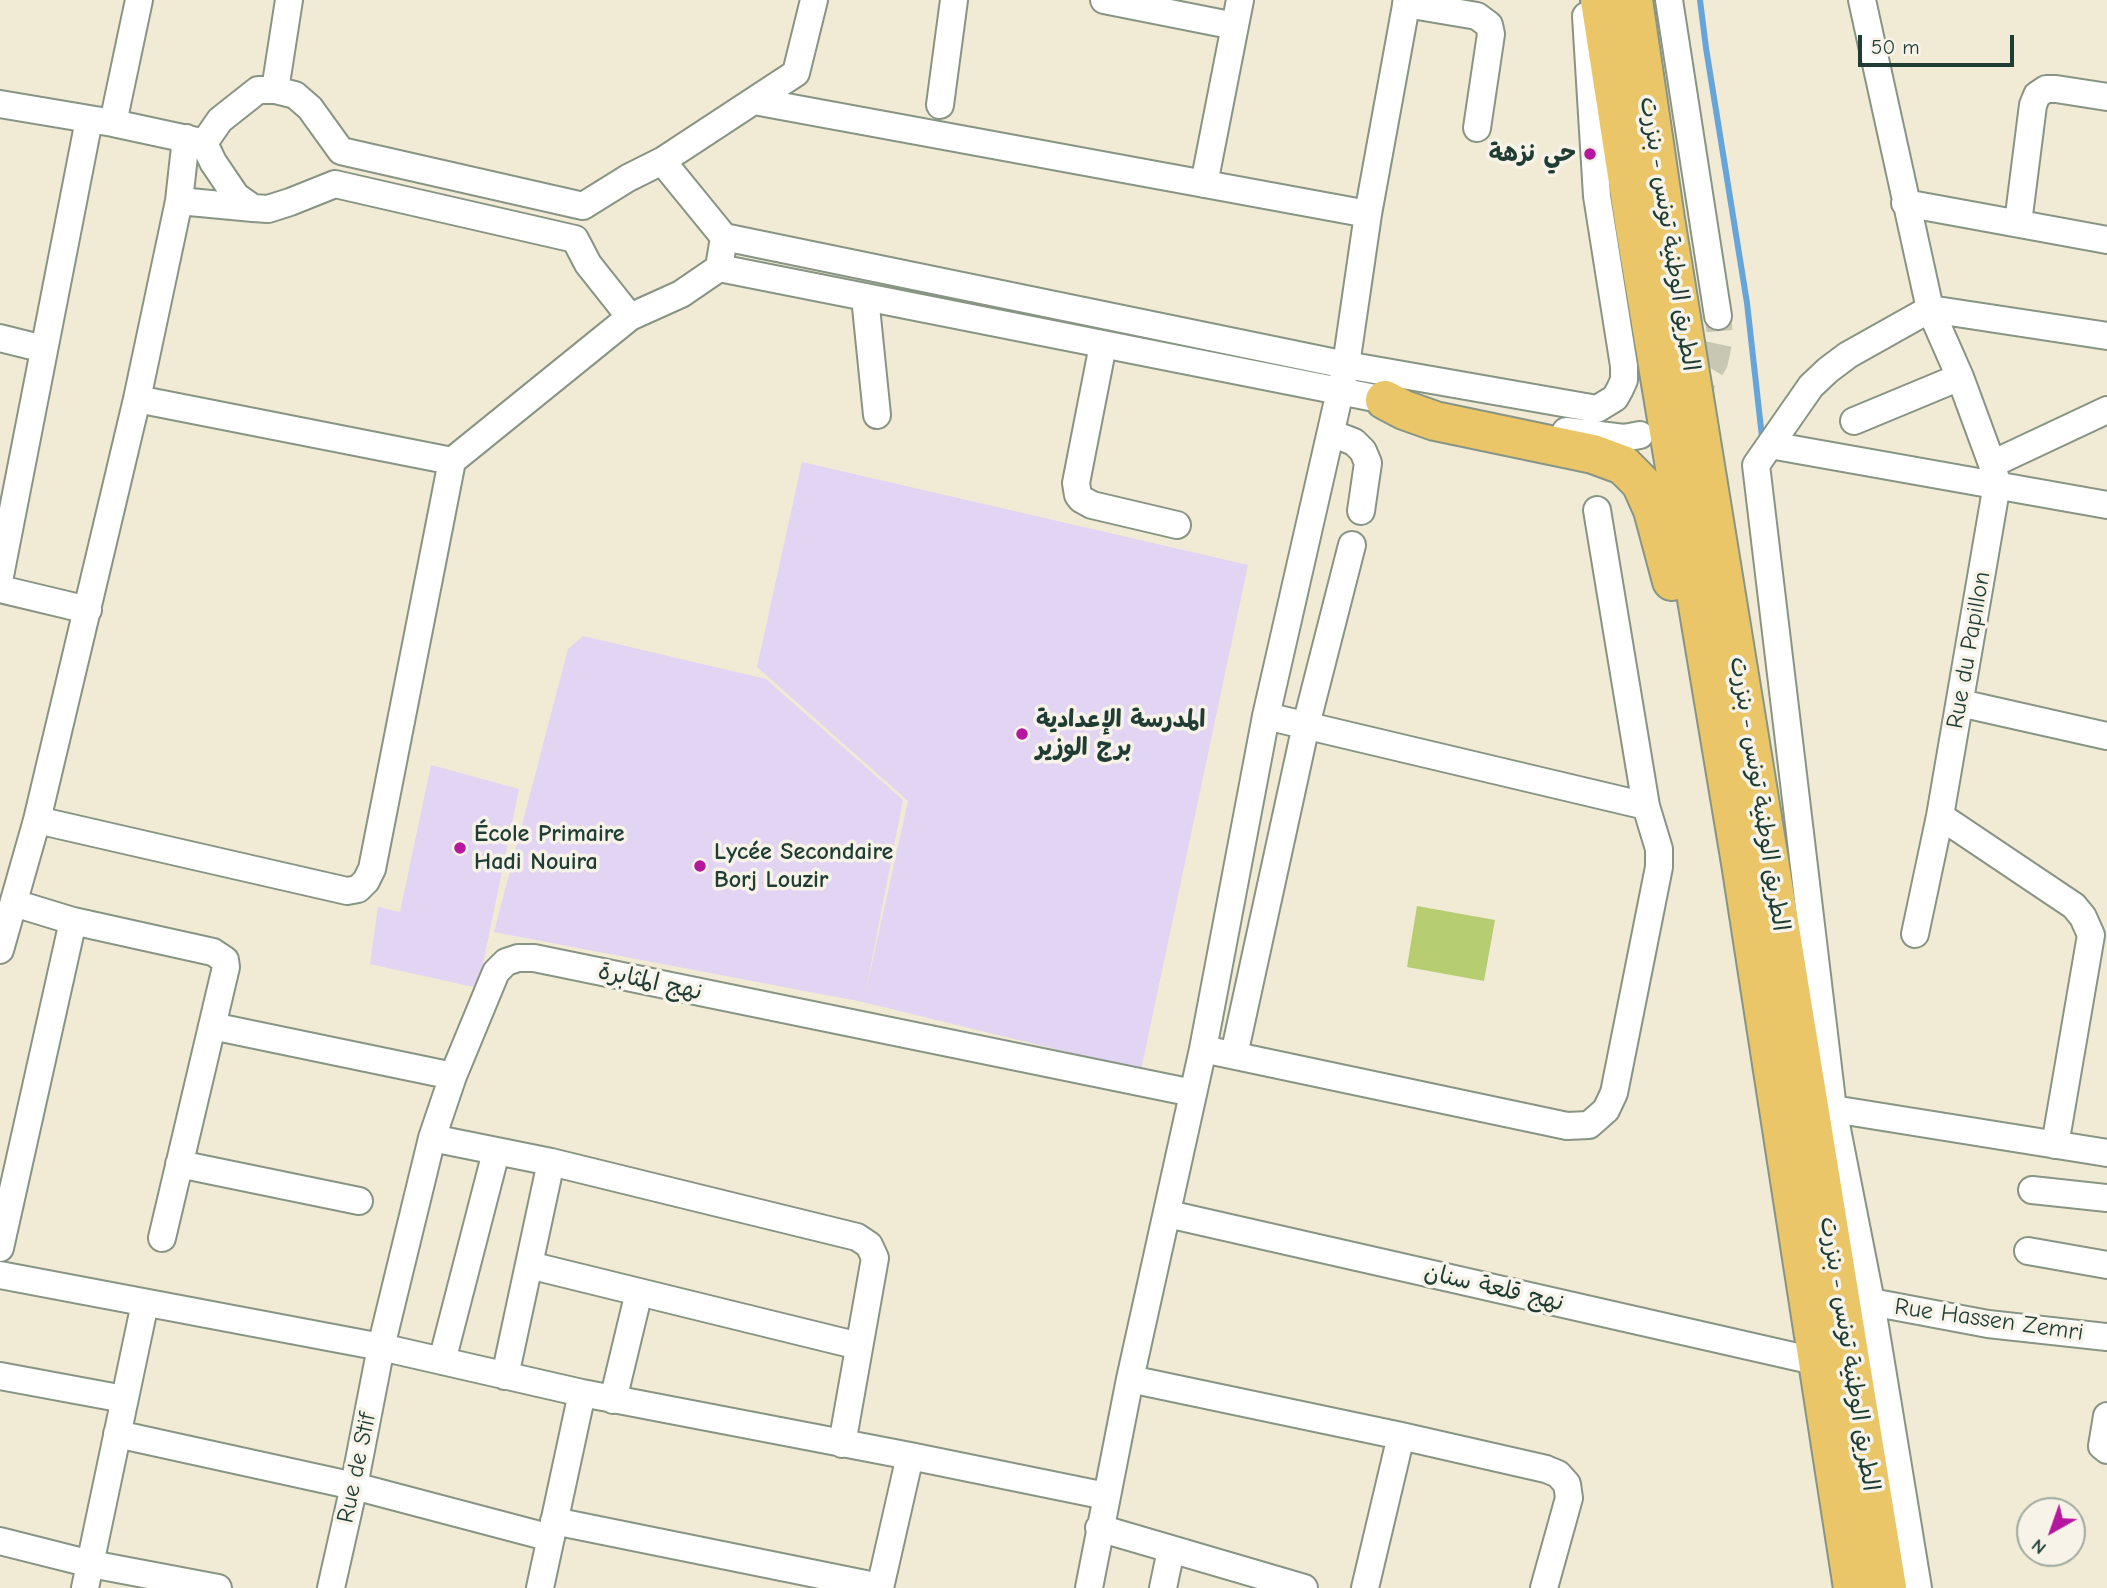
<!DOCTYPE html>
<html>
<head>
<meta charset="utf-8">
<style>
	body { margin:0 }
	#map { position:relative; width:2107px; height:1588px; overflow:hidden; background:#f1ead4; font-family:"Comic Neue",sans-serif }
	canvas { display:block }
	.north { position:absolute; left:2016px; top:1497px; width:70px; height:70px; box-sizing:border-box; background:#f7f3e8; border:2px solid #a1aaa0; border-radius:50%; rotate:220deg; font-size:19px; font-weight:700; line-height:28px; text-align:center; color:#1f3d34 }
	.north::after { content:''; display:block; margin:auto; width:24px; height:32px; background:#b5179e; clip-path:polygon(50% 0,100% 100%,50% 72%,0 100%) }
	.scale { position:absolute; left:1858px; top:35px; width:156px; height:32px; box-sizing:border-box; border:4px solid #1f3d34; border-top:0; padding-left:9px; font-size:21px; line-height:24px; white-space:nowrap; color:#1f3d34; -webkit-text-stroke:5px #f7f3e8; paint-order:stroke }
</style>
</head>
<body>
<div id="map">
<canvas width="2107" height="1588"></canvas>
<div class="north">N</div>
<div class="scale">50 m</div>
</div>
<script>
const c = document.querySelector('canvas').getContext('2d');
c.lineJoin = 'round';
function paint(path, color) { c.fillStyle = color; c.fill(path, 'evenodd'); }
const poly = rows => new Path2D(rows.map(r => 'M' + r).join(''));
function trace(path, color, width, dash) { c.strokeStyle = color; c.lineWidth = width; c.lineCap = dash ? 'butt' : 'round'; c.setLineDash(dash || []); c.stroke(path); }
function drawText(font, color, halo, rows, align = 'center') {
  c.font = font + ' "Comic Neue","Playpen Sans Arabic",sans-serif'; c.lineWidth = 7; c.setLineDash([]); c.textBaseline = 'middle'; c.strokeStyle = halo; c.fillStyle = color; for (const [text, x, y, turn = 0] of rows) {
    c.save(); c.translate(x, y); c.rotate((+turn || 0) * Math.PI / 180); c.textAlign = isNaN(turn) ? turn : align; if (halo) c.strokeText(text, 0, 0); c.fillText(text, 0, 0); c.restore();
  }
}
const built = poly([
	[802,462,1248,565,1141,1070,863,1002,494,932,568,649,583,636,766,679,903,800,865,995,908,801,757,667],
	[431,765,519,789,478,988,370,964,378,907,400,912]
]);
const green = poly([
	[1417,906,1495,920,1484,981,1407,967]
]);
const stream = poly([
	[1700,0,1706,48,1747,303,1762,437]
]);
const minorTunnel = poly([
	[1691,402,1715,362,1720,338,1718,316]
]);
const minor = poly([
	[1104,0,1235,26],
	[1669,0,1718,316],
	[1862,0,1930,309,1848,355,1828,370,1811,386,1756,465,1833,1109,1871,1302,1918,1588],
	[1406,4,1477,16,1489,25,1491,34,1477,128],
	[275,90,289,0],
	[754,101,1368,214],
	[0,104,113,123,201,142],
	[940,105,954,0],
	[113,123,139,0],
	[204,143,220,120,258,90,275,90,295,95,310,108,341,151,583,206,628,178,662,161,796,73,814,0],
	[204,143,213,162,236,196,253,208,268,209,290,202,335,184,575,239,588,264,630,317],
	[1204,184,1240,0],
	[179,201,253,208],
	[1905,203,2107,240],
	[2018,223,2033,105,2037,95,2046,89,2056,89,2107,97],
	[724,237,1346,365,1597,409,1615,398,1620,389,1624,380,1624,366,1597,196,1586,16],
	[719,268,1400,403],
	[865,297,877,415],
	[1930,309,2107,336],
	[0,338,44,349],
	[1103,345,1076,483,1078,495,1081,499,1092,505,1177,525],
	[1960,377,1992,464],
	[137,399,452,461,630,317,681,294,719,268,724,237,662,161],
	[1854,421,1960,377,1930,309],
	[1566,431,1624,438,1640,435],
	[1331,433,1354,442,1363,451,1368,463,1361,511],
	[1770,445,2107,505],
	[0,576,89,120],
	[0,589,88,610],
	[1960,703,2107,736],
	[1266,716,1646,806],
	[1940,816,2074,906,2083,917,2091,935,2055,1145],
	[37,820,347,891,358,889,366,881,372,869,452,461],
	[14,903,73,921,213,952,225,960,226,967,162,1238],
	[1915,934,1940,816,1997,484,1992,464,2107,410],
	[0,950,37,820,137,399,179,201,186,138],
	[212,1026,453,1076],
	[1203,1049,1567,1126,1589,1125,1606,1110,1614,1093,1659,867,1659,849,1646,806,1597,510],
	[1234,1055,1306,725,1352,545],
	[1833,1109,2107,1153],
	[432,1138,551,1162,857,1237,869,1245,875,1258,842,1444],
	[179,1164,359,1201],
	[2032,1190,2107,1198],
	[1168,1214,1819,1362],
	[0,1248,73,921],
	[2028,1251,2107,1265],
	[529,1265,859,1346],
	[0,1275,381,1347,582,1393,910,1456,1106,1496],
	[1871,1302,1988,1324,2107,1337],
	[442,1361,496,1152],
	[0,1376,124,1399],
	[505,1376,551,1162],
	[1130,1379,1401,1436,1546,1469,1558,1474,1567,1484,1569,1498,1544,1588],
	[613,1400,639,1292],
	[2107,1416,2102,1446,2107,1450],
	[117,1434,354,1486,551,1538],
	[554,1521,880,1587],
	[1099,1528,1304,1588],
	[0,1541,91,1564,218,1588],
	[85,1588,145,1303],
	[331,1588,354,1486,381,1347,432,1138,453,1076,496,972,506,962,518,958,534,958,1193,1093],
	[540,1588,582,1393],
	[880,1588,910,1456],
	[1089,1588,1130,1379,1203,1049,1266,716,1346,365,1368,214,1407,0],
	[1163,1588,1171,1550],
	[1365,1588,1401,1436]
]);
const highway = poly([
	[1600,0,1635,227,1741,863,1853,1588],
	[1633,0,1665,219,1887,1588],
	[1385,400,1404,410,1435,421,1593,454,1623,465,1641,483,1653,510,1672,581]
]);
const markers = [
	[1590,154,7,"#b5179e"],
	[1022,734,7,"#b5179e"],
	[460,848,7,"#b5179e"],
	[700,866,7,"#b5179e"]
];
const poiNames = [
	["حي نزهة",1576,154,"right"],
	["المدرسة الإعدادية",1036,720],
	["برج الوزير",1036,748],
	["École Primaire",474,834],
	["Hadi Nouira",474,862],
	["Lycée Secondaire",714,852],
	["Borj Louzir",714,880]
];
const streetNames = [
	["الطريق الوطنية تونس - بنزرت",1669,234,81],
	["Rue du Papillon",1969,650,-80],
	["الطريق الوطنية تونس - بنزرت",1759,794,81],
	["نهج المثابرة",650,982,12],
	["نهج قلعة سنان",1494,1288,13],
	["Rue Hassen Zemri",1989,1320,8],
	["الطريق الوطنية تونس - بنزرت",1849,1354,81],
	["Rue de Stif",357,1468,-78]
];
paint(built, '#e2d4f3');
paint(green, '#b6cd72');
trace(stream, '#66a5d9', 6);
trace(minorTunnel, '#c7c7b4', 26, [26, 13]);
trace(minor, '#889484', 30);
trace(highway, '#889484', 42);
trace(minor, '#fff', 26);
trace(highway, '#eac669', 38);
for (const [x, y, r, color] of markers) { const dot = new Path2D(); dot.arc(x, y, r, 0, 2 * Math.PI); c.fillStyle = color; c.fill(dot); trace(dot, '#f7f3e8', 2.5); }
drawText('bold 24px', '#1f3d34', '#f7f3e8', poiNames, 'left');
drawText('24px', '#1f3d34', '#f7f3e8', streetNames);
</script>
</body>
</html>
